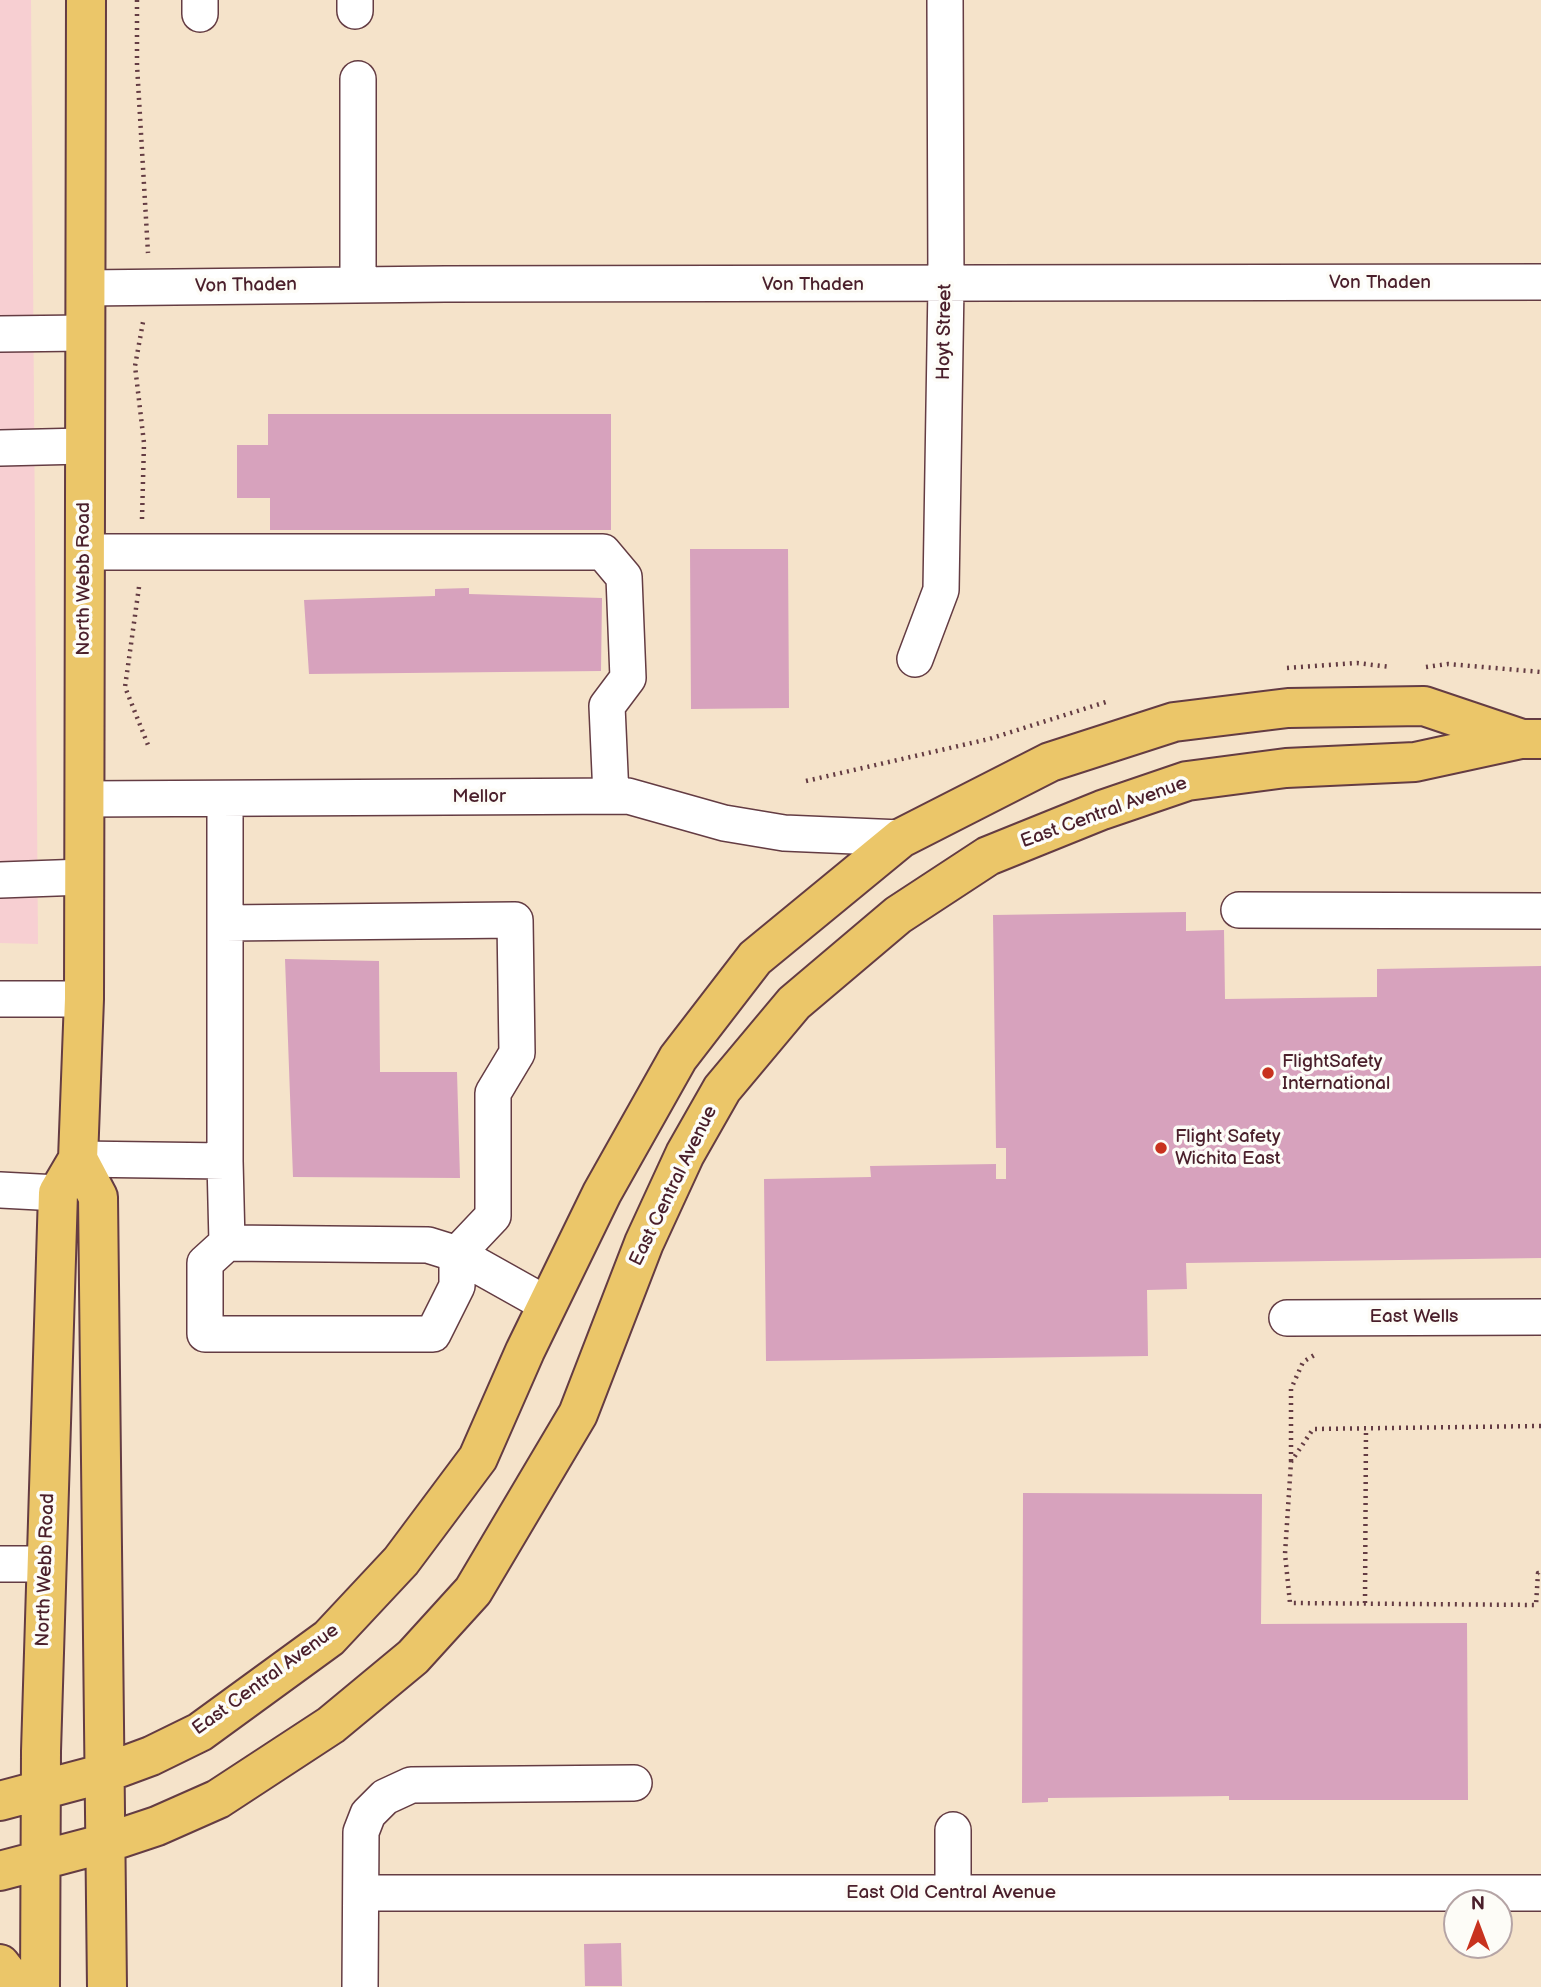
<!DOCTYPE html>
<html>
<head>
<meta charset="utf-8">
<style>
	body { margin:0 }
	#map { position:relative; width:1541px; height:1987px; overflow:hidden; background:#f5e3ca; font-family:"Balsamiq Sans",sans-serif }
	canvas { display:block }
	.north { position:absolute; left:1443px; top:1889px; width:70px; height:70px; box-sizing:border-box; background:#fdfcf7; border:2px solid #b5a4a5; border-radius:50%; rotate:0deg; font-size:19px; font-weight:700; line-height:28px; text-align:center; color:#4a1f2b }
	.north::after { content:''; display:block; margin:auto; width:24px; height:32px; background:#c8321e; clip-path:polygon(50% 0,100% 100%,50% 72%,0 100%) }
</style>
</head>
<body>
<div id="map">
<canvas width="1541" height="1987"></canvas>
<div class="north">N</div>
</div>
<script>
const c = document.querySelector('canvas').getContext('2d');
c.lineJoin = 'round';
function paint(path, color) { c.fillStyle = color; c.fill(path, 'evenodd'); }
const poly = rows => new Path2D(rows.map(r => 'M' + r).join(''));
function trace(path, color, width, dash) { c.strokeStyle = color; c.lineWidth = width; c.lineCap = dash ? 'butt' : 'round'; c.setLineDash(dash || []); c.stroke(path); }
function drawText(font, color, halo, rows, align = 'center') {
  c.font = font + ' "Balsamiq Sans",sans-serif'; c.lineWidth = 7; c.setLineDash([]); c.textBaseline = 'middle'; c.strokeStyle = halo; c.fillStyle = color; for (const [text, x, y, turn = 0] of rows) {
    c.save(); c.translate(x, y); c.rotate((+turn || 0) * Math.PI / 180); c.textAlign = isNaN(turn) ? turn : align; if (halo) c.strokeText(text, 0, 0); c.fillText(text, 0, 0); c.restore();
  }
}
const built = poly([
	[0,0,31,0,38,944,0,943]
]);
const building = poly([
	[268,414,611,414,611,530,270,530,270,498,237,498,237,445,268,445],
	[690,549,788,549,789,708,691,709],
	[469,588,469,594,602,598,601,671,309,674,304,600,435,596,435,589],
	[1186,912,1186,931,1224,930,1225,999,1377,997,1377,969,1541,966,1541,1258,1186,1263,1187,1289,1147,1290,1148,1356,766,1361,764,1179,871,1177,870,1166,996,1164,996,1179,1006,1179,1006,1148,996,1148,993,915],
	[285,959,379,961,380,1072,457,1072,460,1178,293,1177],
	[1023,1493,1262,1494,1261,1624,1467,1623,1468,1800,1229,1800,1229,1796,1048,1798,1048,1802,1022,1803],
	[621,1943,622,1986,585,1986,584,1944]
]);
const path = poly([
	[137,0,137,65,148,253],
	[142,519,144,443,135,366,143,322],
	[139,587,125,687,148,745],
	[1426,667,1448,664,1541,672],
	[1287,668,1357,663,1390,667],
	[806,781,989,739,1106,702],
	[1541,1426,1313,1429,1291,1462,1285,1554,1290,1603,1536,1605,1538,1573,1541,1573],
	[1291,1461,1291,1389,1303,1362,1316,1354],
	[1365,1603,1366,1428]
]);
const minor = poly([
	[200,0,200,14],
	[355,0,355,11],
	[358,79,358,285],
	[85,288,445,284,1541,282],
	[0,334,85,333],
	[0,448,84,446],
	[84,552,603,552,624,577,628,678,607,706,611,796],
	[915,659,941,590,946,285,945,0],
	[84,799,628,796,724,823,784,833,901,838],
	[0,880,84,877],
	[1239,910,1541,911],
	[225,923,515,920,517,1053,493,1093,493,1216,457,1254,457,1286,433,1334,205,1334,205,1263,227,1243],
	[0,999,84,999],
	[78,1159,225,1161,225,799],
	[225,1161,227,1243,428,1245,457,1254,548,1305],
	[0,1190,58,1193],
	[1287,1318,1541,1317],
	[0,1564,46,1564],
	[361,1893,1541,1893],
	[953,1893,953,1830],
	[360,1987,361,1832,368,1814,385,1797,411,1785,634,1783]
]);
const major = poly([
	[78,1159,98,1197,107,1987],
	[0,1801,105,1773,151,1756,200,1732,329,1638,401,1561,478,1458,525,1351,602,1193,678,1058,755,958,901,838,1050,762,1174,722,1288,708,1424,706,1519,738],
	[0,1871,106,1843,157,1826,218,1799,331,1725,413,1657,473,1591,578,1414,644,1243,685,1154,722,1089,794,1003,898,915,988,856,1102,810,1187,781,1286,768,1415,762,1521,739,1541,739],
	[0,1964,18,1987],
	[40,1987,41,1751,58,1193,78,1159,84,999,86,0]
]);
const markers = [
	[1268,1073,7,"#c8321e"],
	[1161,1148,7,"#c8321e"]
];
const streetNames = [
	["Von Thaden",1380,283],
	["Von Thaden",813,285],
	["Von Thaden",246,286,-1],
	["Hoyt Street",945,332,-89],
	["North Webb Road",84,579,-90],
	["Mellor",479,797],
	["East Central Avenue",1104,813,-20],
	["East Central Avenue",674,1186,-64],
	["East Wells",1414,1317],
	["North Webb Road",46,1570,-88],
	["East Central Avenue",266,1680,-36],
	["East Old Central Avenue",951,1893]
];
const poiNames = [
	["FlightSafety",1282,1062],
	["International",1282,1084],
	["Flight Safety",1175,1137],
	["Wichita East",1175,1159]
];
paint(built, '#f7cfd2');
paint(building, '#d7a2bd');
trace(minor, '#643c43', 38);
trace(major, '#643c43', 42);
trace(path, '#643c43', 4.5, [2, 5]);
trace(minor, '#fff', 35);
trace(major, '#ebc669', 38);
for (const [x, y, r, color] of markers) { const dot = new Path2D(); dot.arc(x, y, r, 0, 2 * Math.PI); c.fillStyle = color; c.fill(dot); trace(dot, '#fdfcf7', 2.5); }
drawText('19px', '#4a1f2b', '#fdfcf7', streetNames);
drawText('19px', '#4a1f2b', '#fdfcf7', poiNames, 'left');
</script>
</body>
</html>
